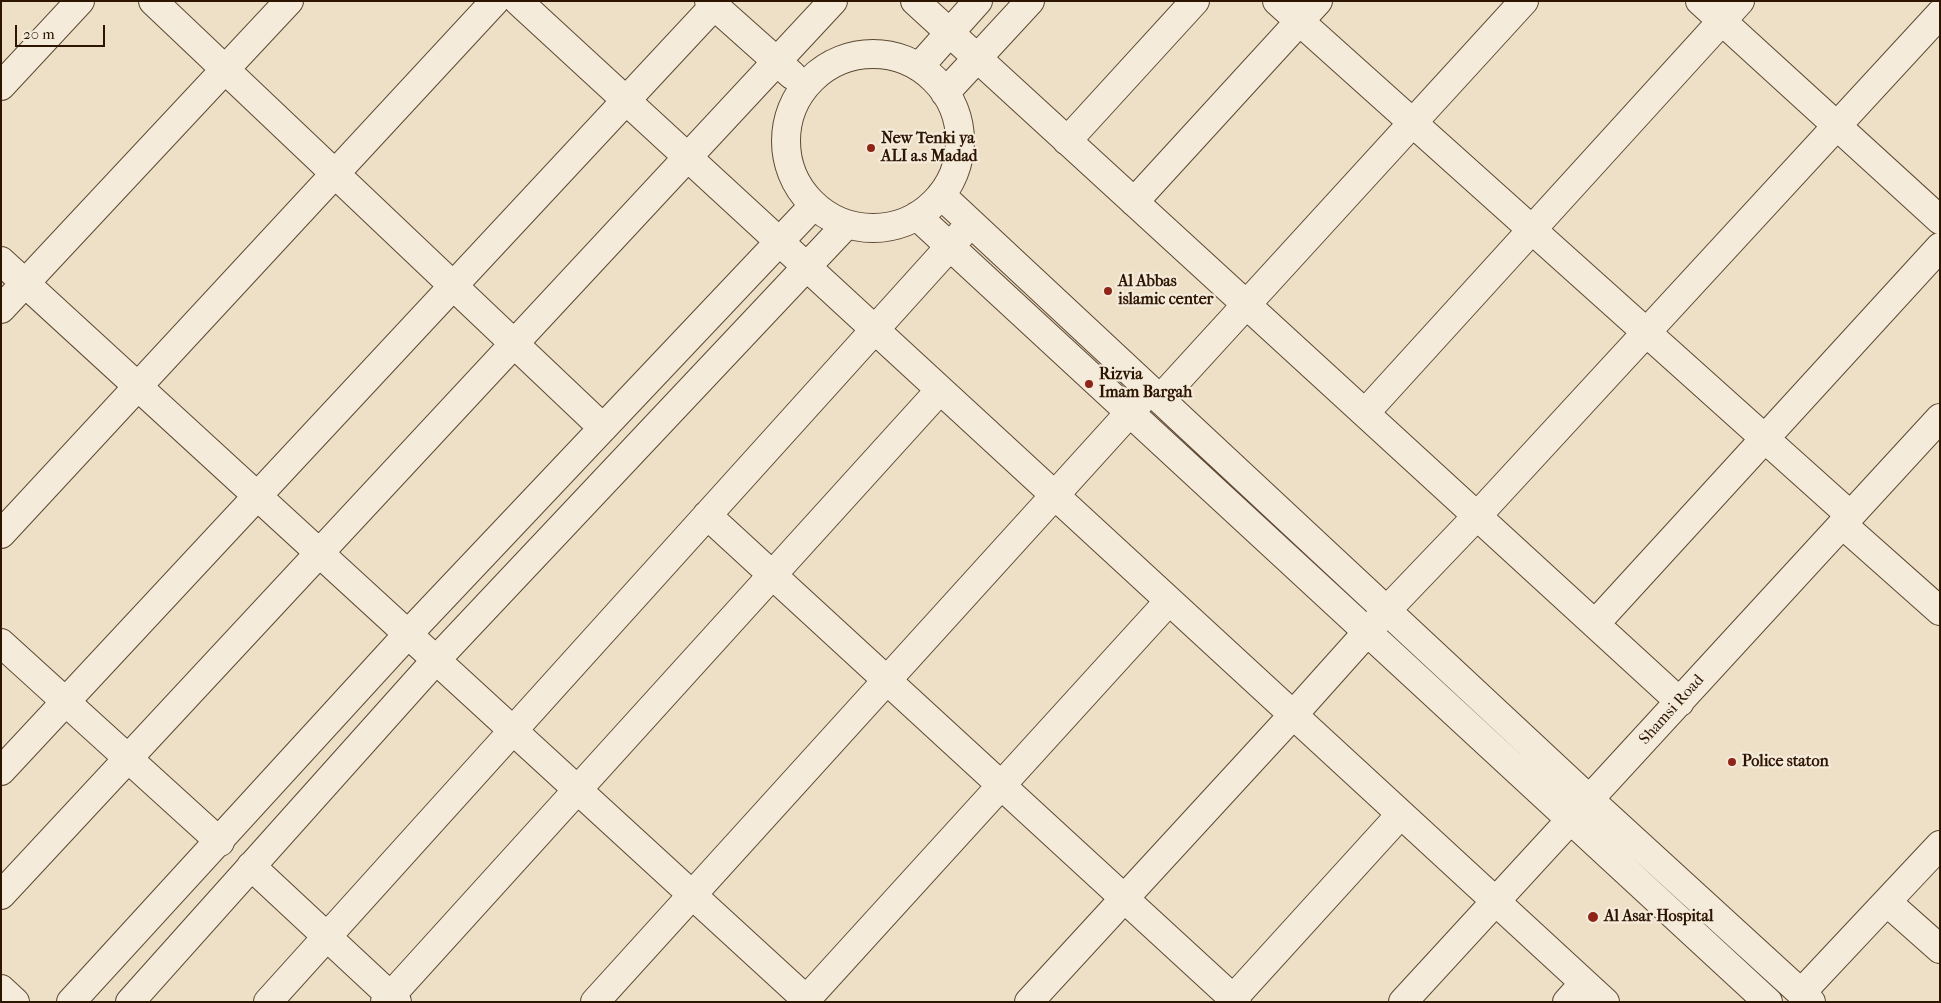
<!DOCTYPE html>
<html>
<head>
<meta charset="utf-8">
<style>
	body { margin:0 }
	#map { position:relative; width:1941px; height:1003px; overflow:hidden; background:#eee0c7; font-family:"IM FELL French Canon",serif }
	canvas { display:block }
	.frame { position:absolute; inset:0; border:2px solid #2d1500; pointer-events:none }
	.scale { position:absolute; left:15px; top:25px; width:90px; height:22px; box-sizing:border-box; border:2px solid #2d1500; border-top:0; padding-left:6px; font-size:15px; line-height:18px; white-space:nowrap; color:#2d1500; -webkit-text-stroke:4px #f4ebdb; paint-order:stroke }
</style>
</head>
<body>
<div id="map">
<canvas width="1941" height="1003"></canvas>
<div class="frame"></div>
<div class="scale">20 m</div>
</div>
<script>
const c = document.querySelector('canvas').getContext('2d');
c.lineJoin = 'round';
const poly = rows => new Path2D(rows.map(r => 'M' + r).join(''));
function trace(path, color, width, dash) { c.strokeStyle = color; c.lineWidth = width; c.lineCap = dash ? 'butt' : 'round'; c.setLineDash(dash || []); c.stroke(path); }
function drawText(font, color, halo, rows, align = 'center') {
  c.font = font + ' "IM FELL French Canon",serif'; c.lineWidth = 4.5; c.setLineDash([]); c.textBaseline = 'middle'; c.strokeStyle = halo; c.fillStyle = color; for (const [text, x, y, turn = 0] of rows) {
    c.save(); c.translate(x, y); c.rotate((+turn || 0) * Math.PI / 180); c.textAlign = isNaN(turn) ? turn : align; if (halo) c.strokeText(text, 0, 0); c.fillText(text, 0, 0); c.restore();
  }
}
const minor = poly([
	[153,1,603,428],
	[518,1,1605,1002],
	[709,1,792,75],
	[915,1,1680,702],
	[1277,1,1850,515],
	[1700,1,1940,220],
	'786 141a87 87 0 1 1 174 0a87 87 0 1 1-174 0Z',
	[919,67,978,1],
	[1,86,80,1],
	[945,93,1030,1],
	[1067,141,1195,1],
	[941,195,1590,800,1811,1002],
	[1134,202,1318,1],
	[917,216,1768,1002],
	[1,261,809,1002],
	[1,309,289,1],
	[1160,399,1524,1],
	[1365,413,1740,1],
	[707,515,1237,1002],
	[1842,524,1940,611],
	[1,534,495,1],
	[1595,624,1940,247],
	[1,643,220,842],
	[1,771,714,6],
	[251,866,397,1002],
	[1,895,833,1],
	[1887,902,1940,949],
	[1,989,15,1002],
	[1801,993,1940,845],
	[71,1002,408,634,814,205],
	[130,1002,436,660,846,225],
	[268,1002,962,233],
	[385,1002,940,390],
	[595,1002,1142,399],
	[804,1002,1169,601],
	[1029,1002,1293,715,1387,610,1477,516,1940,14],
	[1230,1002,1401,814],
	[1403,1002,1940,418],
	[1567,1002,1584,983]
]);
const markers = [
	[871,148,5,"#8f2418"],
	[1108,291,5,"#8f2418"],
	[1089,384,5,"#8f2418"],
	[1732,762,5,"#8f2418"],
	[1593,917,6,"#8f2418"]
];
const poiNames = [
	["New Tenki ya",881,139],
	["ALI a.s Madad",881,157],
	["Al Abbas",1118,282],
	["islamic center",1118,300],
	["Rizvia",1099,375],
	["Imam Bargah",1099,393],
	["Police staton",1742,762],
	["Al Asar Hospital",1604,917]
];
const streetNames = [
	["Shamsi Road",1672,710,-48]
];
trace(minor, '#5d4832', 30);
trace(minor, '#f4ebdb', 28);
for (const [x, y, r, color] of markers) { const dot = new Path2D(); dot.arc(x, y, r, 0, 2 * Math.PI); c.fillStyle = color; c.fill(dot); trace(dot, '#f4ebdb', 2); }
drawText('bold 16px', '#2d1500', '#f4ebdb', poiNames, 'left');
drawText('16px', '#2d1500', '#f4ebdb', streetNames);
</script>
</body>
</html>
